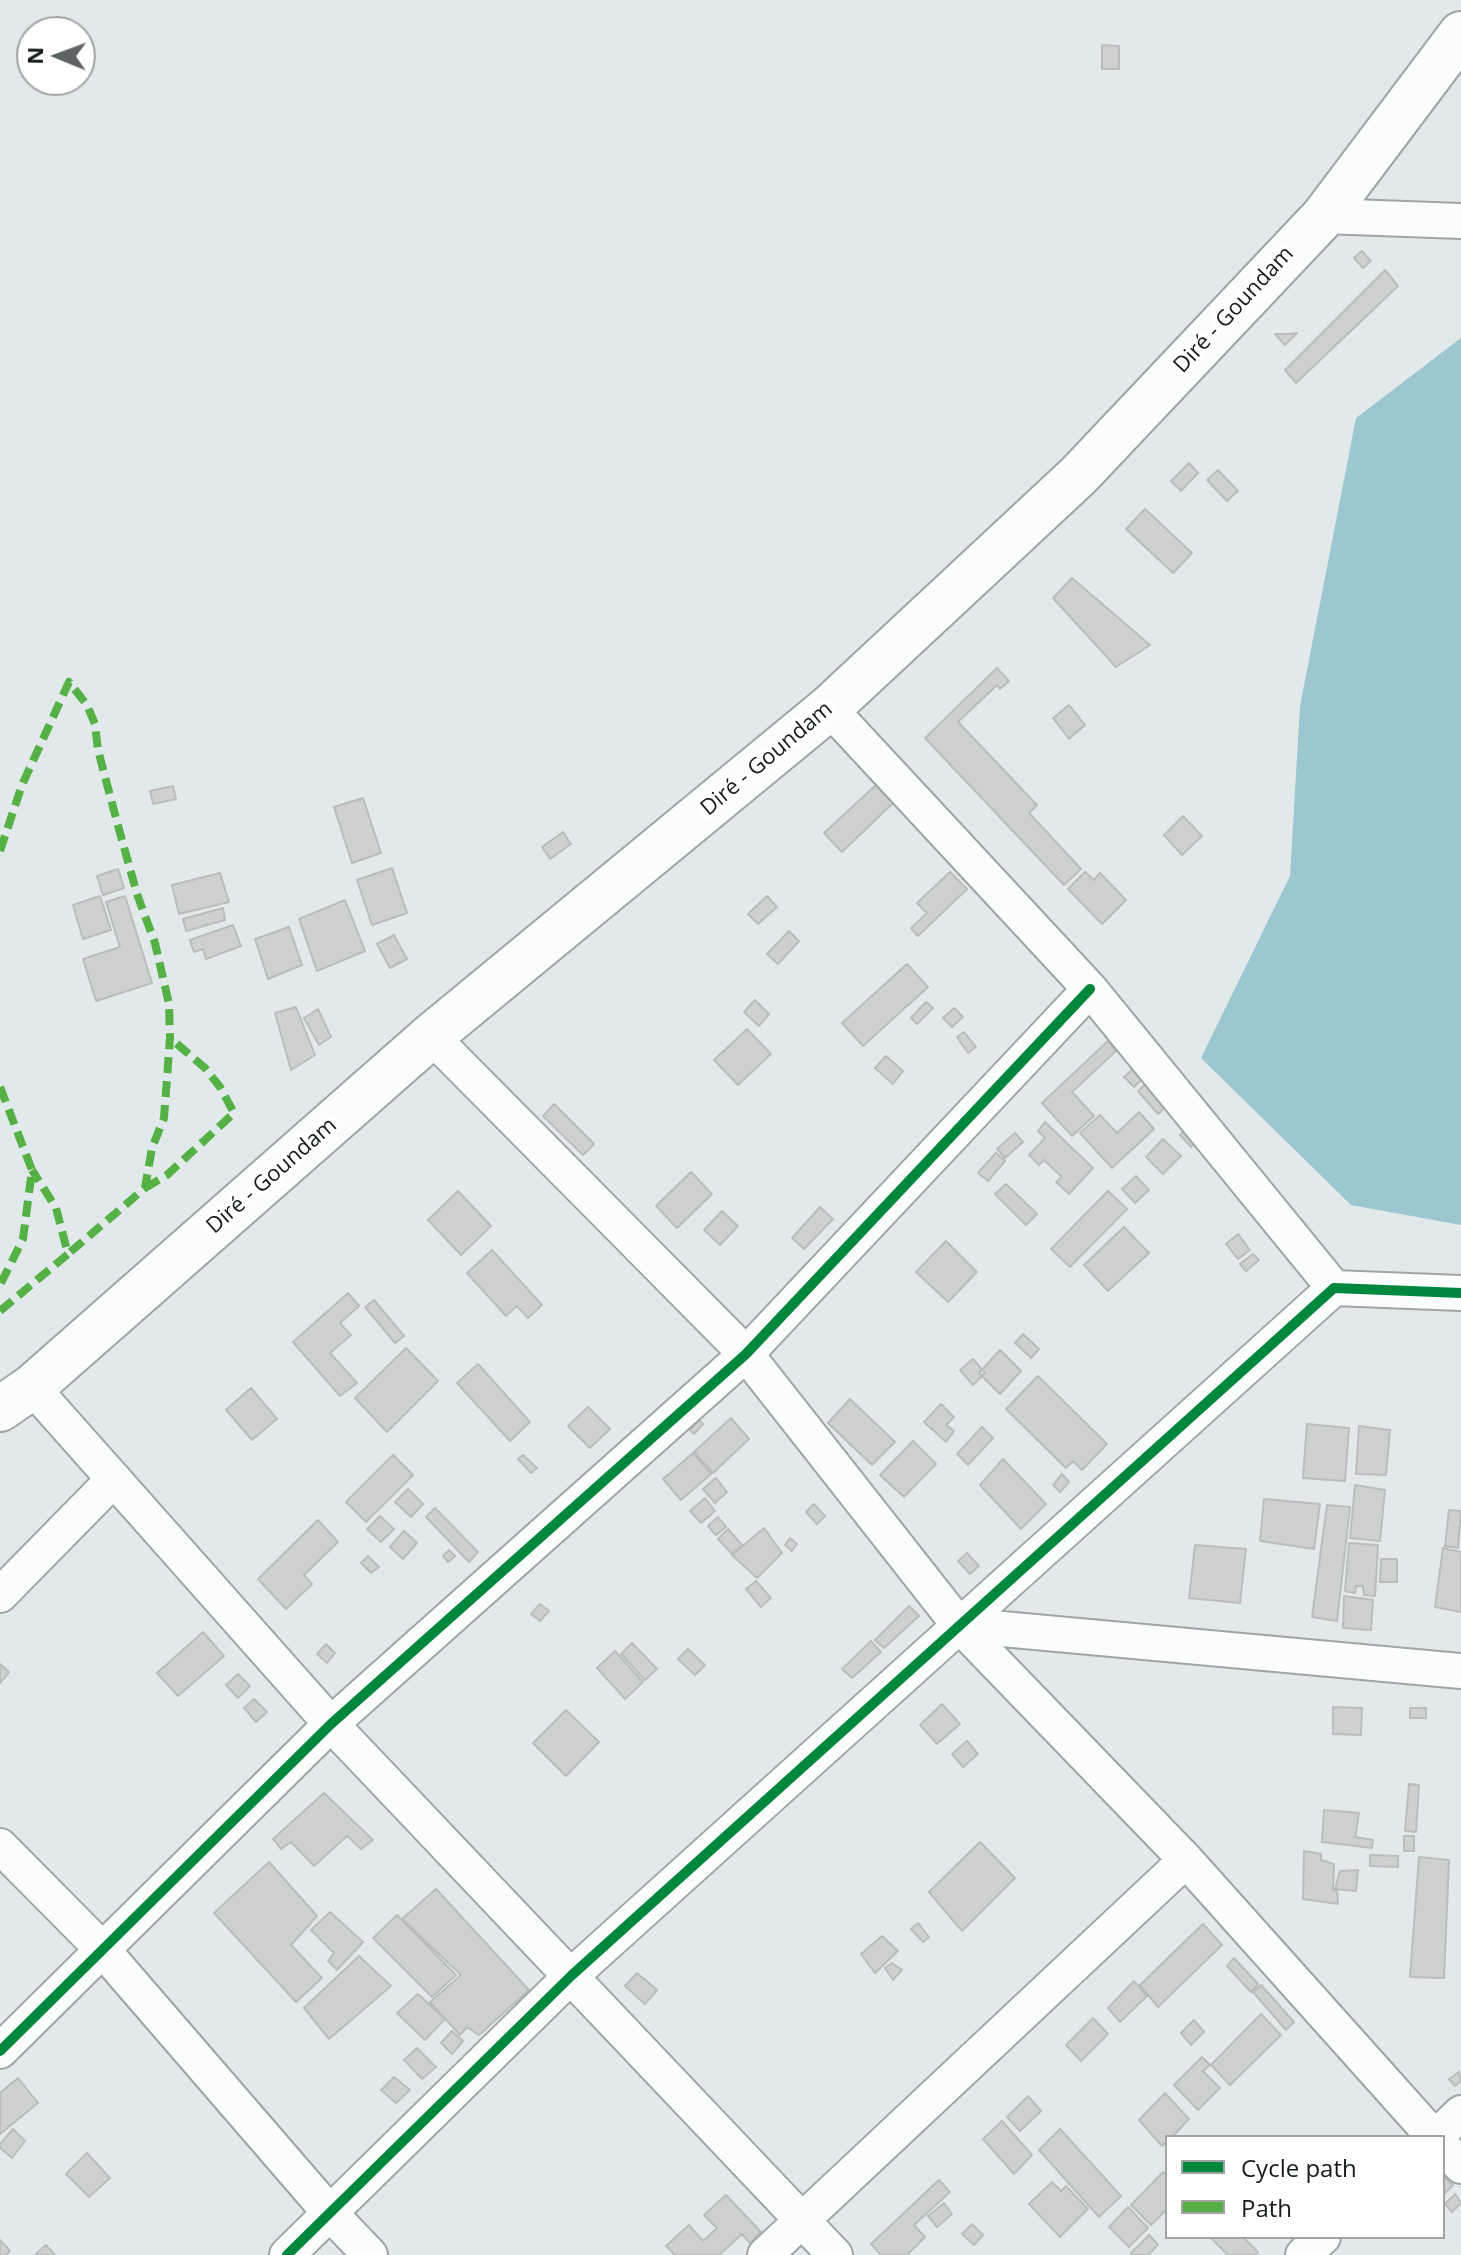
<!DOCTYPE html>
<html>
<head>
<meta charset="utf-8">
<style>
	body { margin:0 }
	#map { position:relative; width:1461px; height:2255px; overflow:hidden; background:#e2e9ea; font-family:"Open Sans",sans-serif }
	canvas { display:block }
	.legend { position:absolute; left:1165px; top:2135px; width:280px; height:104px; box-sizing:border-box; background:#fff; border:2px solid #a2a4a4; margin:0; padding:10px 14px; list-style:none; font-size:24px; color:#161b1c }
	.legend li { display:flex; align-items:center; gap:16px; height:40px }
	.legend b { width:40px; border:2px solid #a2a4a4 }
	.north { position:absolute; left:16px; top:16px; width:80px; height:80px; box-sizing:border-box; background:#fff; border:2px solid #a2a4a4; border-radius:50%; rotate:271deg; font-size:22px; font-weight:700; line-height:32px; text-align:center; color:#161b1c }
	.north::after { content:''; display:block; margin:auto; width:28px; height:36px; background:#5d6364; clip-path:polygon(50% 0,100% 100%,50% 72%,0 100%) }
</style>
</head>
<body>
<div id="map">
<canvas width="1461" height="2255"></canvas>
<ul class="legend">
<li><b style="height:10px;background:#00873e"></b>Cycle path</li>
<li><b style="height:10px;background:#55b145"></b>Path</li>
</ul>
<div class="north">N</div>
</div>
<script>
const c = document.querySelector('canvas').getContext('2d');
c.lineJoin = 'round';
function paint(path, color) { c.fillStyle = color; c.fill(path, 'evenodd'); }
const poly = rows => new Path2D(rows.map(r => 'M' + r).join(''));
function trace(path, color, width, dash) { c.strokeStyle = color; c.lineWidth = width; c.lineCap = dash ? 'butt' : 'round'; c.setLineDash(dash || []); c.stroke(path); }
function drawText(font, color, halo, rows, align = 'center') {
  c.font = font + ' "Open Sans",sans-serif'; c.lineWidth = 8; c.setLineDash([]); c.textBaseline = 'middle'; c.strokeStyle = halo; c.fillStyle = color; for (const [text, x, y, turn = 0] of rows) {
    c.save(); c.translate(x, y); c.rotate((+turn || 0) * Math.PI / 180); c.textAlign = isNaN(turn) ? turn : align; if (halo) c.strokeText(text, 0, 0); c.fillText(text, 0, 0); c.restore();
  }
}
const water = poly([
	[1461,338,1461,1225,1351,1205,1201,1058,1290,876,1300,706,1356,418]
]);
const building = poly([
	[1102,45,1119,46,1119,69,1102,69,1102,45],
	[1362,251,1371,261,1363,268,1354,258,1362,251],
	[1385,270,1398,286,1296,383,1285,370,1385,270],
	[1297,333,1285,345,1275,334,1287,334,1297,333],
	[1189,463,1198,473,1181,491,1171,481,1189,463],
	[1218,470,1238,491,1227,501,1207,480,1218,470],
	[1145,509,1192,553,1173,573,1126,529,1145,509],
	[1072,578,1150,645,1116,667,1053,598,1072,578],
	[997,668,1009,681,1000,689,997,685,958,722,1037,805,1029,813,1081,869,1064,885,925,738,997,668],
	[1069,705,1085,725,1069,739,1053,718,1069,705],
	[876,785,893,803,842,852,824,833,876,785],
	[173,786,176,799,153,804,150,791,173,786],
	[363,798,381,853,352,863,334,807,363,798],
	[1183,816,1202,836,1182,855,1164,835,1183,816],
	[563,832,571,844,550,859,542,847,563,832],
	[392,868,407,913,372,925,357,880,392,868],
	[118,869,124,888,103,895,97,876,118,869],
	[950,872,967,889,918,936,911,928,927,913,917,903,950,872],
	[1085,872,1094,880,1100,873,1126,900,1102,924,1068,889,1085,872],
	[220,873,229,902,179,914,172,885,220,873],
	[100,896,111,930,83,939,73,905,100,896],
	[125,896,152,983,96,1001,83,959,120,947,106,902,125,896],
	[767,896,777,907,758,924,748,914,767,896],
	[345,900,365,951,317,971,299,919,345,900],
	[223,908,225,920,186,931,183,919,223,908],
	[233,925,241,946,206,959,203,949,194,952,190,940,233,925],
	[289,927,302,965,268,979,255,939,289,927],
	[789,931,799,941,778,964,767,954,789,931],
	[394,935,407,959,390,968,377,944,394,935],
	[907,964,928,987,863,1046,842,1023,907,964],
	[755,1000,769,1014,759,1026,744,1012,755,1000],
	[926,1002,933,1008,917,1024,911,1018,926,1002],
	[296,1007,315,1055,291,1070,275,1013,296,1007],
	[954,1008,963,1017,952,1027,943,1018,954,1008],
	[318,1009,331,1037,319,1045,304,1018,318,1009],
	[747,1029,771,1054,738,1085,714,1060,747,1029],
	[964,1032,976,1047,968,1053,957,1037,964,1032],
	[1108,1041,1116,1051,1072,1092,1094,1116,1072,1136,1042,1103,1108,1041],
	[886,1056,903,1071,893,1084,875,1068,886,1056],
	[1134,1068,1143,1078,1134,1087,1124,1077,1134,1068],
	[1149,1081,1169,1104,1158,1114,1138,1091,1149,1081],
	[554,1104,594,1144,583,1155,543,1116,554,1104],
	[1139,1112,1154,1129,1112,1168,1080,1133,1100,1115,1117,1133,1139,1112],
	[1045,1122,1093,1168,1069,1194,1056,1182,1062,1177,1044,1160,1039,1165,1029,1155,1045,1138,1038,1131,1045,1122],
	[1190,1125,1201,1138,1191,1147,1180,1135,1190,1125],
	[1015,1133,1023,1142,1005,1158,997,1149,1015,1133],
	[1163,1139,1181,1156,1163,1174,1146,1157,1163,1139],
	[996,1153,1005,1161,988,1181,978,1173,996,1153],
	[691,1172,712,1194,677,1228,656,1206,691,1172],
	[1136,1176,1149,1190,1135,1203,1122,1189,1136,1176],
	[1006,1184,1037,1214,1026,1225,995,1194,1006,1184],
	[458,1191,491,1226,461,1255,428,1220,458,1191],
	[1108,1191,1127,1209,1070,1267,1051,1249,1108,1191],
	[820,1207,833,1219,804,1249,792,1238,820,1207],
	[722,1211,738,1226,720,1245,704,1230,722,1211],
	[1124,1227,1149,1253,1108,1291,1084,1265,1124,1227],
	[1238,1234,1250,1250,1238,1259,1226,1244,1238,1234],
	[946,1241,977,1272,948,1302,916,1272,946,1241],
	[492,1250,542,1305,528,1318,517,1306,506,1316,467,1273,492,1250],
	[1253,1254,1259,1260,1246,1271,1240,1264,1253,1254],
	[348,1293,359,1306,340,1323,351,1335,330,1353,357,1383,340,1396,293,1342,348,1293],
	[374,1300,404,1336,395,1343,365,1307,374,1300],
	[1023,1334,1039,1349,1031,1358,1015,1343,1023,1334],
	[406,1348,438,1381,387,1432,355,1398,406,1348],
	[1000,1350,1021,1371,1000,1394,979,1373,1000,1350],
	[973,1359,985,1373,973,1385,960,1370,973,1359],
	[478,1364,530,1422,510,1441,457,1383,478,1364],
	[1038,1376,1107,1444,1082,1470,1073,1461,1066,1468,1006,1409,1038,1376],
	[251,1388,277,1419,252,1440,226,1410,251,1388],
	[850,1399,895,1442,872,1465,828,1423,850,1399],
	[941,1404,954,1417,946,1425,954,1431,946,1442,924,1422,941,1404],
	[588,1407,610,1429,590,1448,568,1426,588,1407],
	[731,1418,749,1439,713,1473,694,1452,731,1418],
	[699,1420,703,1424,694,1434,690,1430,699,1420],
	[1307,1424,1349,1428,1345,1481,1303,1478,1307,1424],
	[1359,1426,1390,1430,1386,1475,1356,1474,1359,1426],
	[982,1427,993,1438,968,1465,957,1454,982,1427],
	[913,1441,936,1464,904,1497,880,1475,913,1441],
	[693,1453,711,1474,681,1500,663,1479,693,1453],
	[393,1455,413,1475,366,1522,346,1502,393,1455],
	[523,1455,537,1468,531,1473,518,1459,523,1455],
	[1003,1459,1046,1504,1021,1529,980,1485,1003,1459],
	[1062,1474,1069,1482,1060,1492,1053,1485,1062,1474],
	[716,1478,727,1492,715,1503,703,1489,716,1478],
	[1355,1485,1385,1490,1380,1541,1350,1538,1355,1485],
	[408,1489,423,1504,411,1517,395,1502,408,1489],
	[705,1498,715,1511,701,1523,690,1511,705,1498],
	[1264,1499,1320,1504,1314,1549,1260,1541,1264,1499],
	[814,1504,825,1516,817,1524,806,1512,814,1504],
	[1327,1505,1350,1507,1337,1621,1312,1617,1327,1505],
	[435,1508,478,1552,469,1562,426,1517,435,1508],
	[1449,1510,1461,1511,1458,1548,1445,1546,1449,1510],
	[380,1516,394,1529,381,1542,367,1529,380,1516],
	[718,1517,726,1527,716,1535,708,1526,718,1517],
	[318,1520,338,1542,304,1575,312,1584,286,1609,258,1579,318,1520],
	[764,1528,782,1553,757,1578,732,1555,764,1528],
	[728,1529,742,1545,732,1554,718,1539,728,1529],
	[404,1531,417,1543,403,1559,390,1547,404,1531],
	[790,1538,797,1544,792,1551,785,1545,790,1538],
	[1349,1543,1378,1545,1375,1596,1364,1595,1363,1586,1356,1586,1355,1593,1345,1591,1349,1543],
	[1195,1545,1246,1549,1240,1603,1189,1598,1195,1545],
	[1443,1548,1461,1552,1461,1612,1435,1607,1443,1548],
	[449,1550,455,1556,448,1562,443,1556,449,1550],
	[967,1553,979,1566,970,1574,958,1561,967,1553],
	[368,1556,379,1567,371,1573,361,1563,368,1556],
	[1381,1559,1397,1559,1397,1582,1380,1582,1381,1559],
	[756,1581,771,1598,761,1607,746,1589,756,1581],
	[1344,1596,1373,1600,1371,1630,1343,1628,1344,1596],
	[540,1604,549,1611,540,1621,531,1614,540,1604],
	[909,1606,919,1616,884,1648,875,1640,909,1606],
	[203,1632,224,1656,178,1696,157,1673,203,1632],
	[871,1641,881,1652,852,1678,842,1669,871,1641],
	[632,1643,657,1669,645,1680,621,1654,632,1643],
	[326,1644,335,1653,327,1663,317,1654,326,1644],
	[688,1649,705,1665,695,1675,678,1659,688,1649],
	[615,1651,643,1682,625,1699,597,1668,615,1651],
	[0,1664,9,1672,0,1683,0,1664],
	[238,1674,250,1686,238,1698,226,1685,238,1674],
	[254,1699,267,1712,256,1722,244,1708,254,1699],
	[942,1704,960,1724,937,1744,920,1725,942,1704],
	[1333,1707,1362,1708,1361,1735,1333,1734,1333,1707],
	[1410,1708,1426,1708,1426,1718,1410,1718,1410,1708],
	[566,1710,599,1742,566,1776,533,1743,566,1710],
	[967,1741,978,1754,963,1767,952,1754,967,1741],
	[1409,1784,1419,1785,1416,1832,1405,1831,1409,1784],
	[324,1793,373,1840,361,1849,347,1836,314,1866,291,1842,281,1849,273,1839,324,1793],
	[1324,1810,1359,1813,1355,1837,1373,1840,1372,1848,1322,1842,1324,1810],
	[1404,1836,1414,1836,1414,1851,1404,1851,1404,1836],
	[980,1842,1015,1878,962,1931,929,1892,980,1842],
	[1304,1851,1321,1854,1321,1860,1334,1864,1333,1890,1337,1891,1338,1904,1303,1899,1304,1851],
	[1370,1855,1398,1856,1398,1867,1370,1866,1370,1855],
	[1419,1857,1449,1860,1444,1978,1410,1977,1419,1857],
	[269,1862,317,1916,291,1945,322,1978,296,2002,214,1913,269,1862],
	[1358,1870,1356,1891,1335,1889,1340,1871,1358,1870],
	[436,1889,529,1990,479,2035,467,2027,460,2035,430,2002,461,1975,402,1919,436,1889],
	[330,1912,363,1942,337,1970,328,1961,334,1953,311,1930,330,1912],
	[397,1915,456,1975,432,1997,373,1938,397,1915],
	[918,1923,929,1937,923,1942,911,1929,918,1923],
	[1203,1924,1222,1945,1158,2007,1140,1985,1203,1924],
	[882,1936,898,1951,875,1973,861,1954,882,1936],
	[359,1956,391,1986,329,2039,304,2008,359,1956],
	[1234,1958,1258,1984,1251,1992,1227,1966,1234,1958],
	[892,1963,902,1970,893,1980,885,1968,892,1963],
	[637,1973,657,1990,645,2004,625,1986,637,1973],
	[1134,1981,1147,1996,1120,2022,1108,2008,1134,1981],
	[1261,1985,1294,2022,1286,2030,1253,1992,1261,1985],
	[418,1994,445,2019,425,2040,397,2013,418,1994],
	[1261,2014,1281,2035,1230,2085,1211,2065,1261,2014],
	[1093,2018,1108,2034,1081,2061,1066,2045,1093,2018],
	[1194,2020,1204,2032,1191,2045,1181,2033,1194,2020],
	[452,2031,463,2041,452,2054,441,2043,452,2031],
	[417,2048,436,2067,422,2079,404,2060,417,2048],
	[1202,2057,1210,2065,1203,2071,1220,2088,1198,2110,1174,2085,1202,2057],
	[1459,2072,1461,2081,1455,2086,1449,2079,1459,2072],
	[394,2077,410,2090,396,2103,381,2090,394,2077],
	[18,2078,38,2103,0,2134,0,2093,18,2078],
	[1165,2093,1189,2119,1172,2137,1167,2137,1167,2142,1162,2146,1139,2120,1165,2093],
	[1028,2096,1041,2111,1020,2131,1007,2117,1028,2096],
	[1002,2121,1032,2155,1014,2174,983,2139,1002,2121],
	[13,2129,25,2141,12,2158,0,2148,0,2144,13,2129],
	[1060,2129,1121,2196,1099,2217,1039,2150,1060,2129],
	[87,2153,110,2178,89,2197,66,2174,87,2153],
	[1163,2172,1167,2176,1167,2209,1151,2225,1131,2205,1163,2172],
	[1443,2176,1453,2185,1443,2195,1443,2176],
	[939,2180,950,2192,914,2225,925,2237,907,2255,881,2255,871,2244,939,2180],
	[1052,2182,1061,2191,1066,2186,1088,2209,1060,2237,1029,2204,1052,2182],
	[1455,2194,1461,2203,1452,2212,1445,2204,1455,2194],
	[726,2195,761,2232,750,2243,742,2234,719,2255,675,2255,666,2246,689,2225,703,2241,717,2228,704,2215,726,2195],
	[944,2203,952,2214,937,2227,928,2216,944,2203],
	[1128,2207,1148,2228,1129,2247,1109,2227,1128,2207],
	[972,2224,983,2235,974,2245,962,2234,972,2224],
	[1149,2235,1158,2245,1148,2255,1132,2255,1131,2253,1149,2235],
	[1210,2237,1243,2237,1258,2252,1255,2255,1228,2255,1210,2237],
	[0,2240,10,2251,6,2255,0,2255,0,2240],
	[46,2245,55,2255,35,2255,46,2245]
]);
const minor = poly([
	[1324,216,1461,221],
	[829,708,1090,989,1334,1288],
	[431,1036,746,1354,959,1625,1186,1860,1434,2137],
	[32,1387,331,1724,835,2255],
	[0,1595,114,1479],
	[959,1625,1461,1671],
	[0,1846,102,1949,330,2213,370,2255],
	[0,2051,331,1724,746,1354,1090,989],
	[1436,2137,1461,2113],
	[1443,2147,1461,2166],
	[287,2255,572,1975,1334,1288,1461,1293],
	[765,2255,1186,1860],
	[1303,2255,1323,2237]
]);
const major = poly([
	[0,1409,32,1387,431,1036,829,708,1079,475,1324,216,1461,34]
]);
const quiet = poly([
	[0,851,22,785,69,682,87,705,95,724,98,750,117,822,137,894,155,943,169,1004,170,1038,164,1118,152,1148,145,1188,68,1254],
	[0,1087,32,1170,23,1239,0,1285],
	[145,1188,167,1175,234,1113,220,1087,205,1068,170,1038],
	[0,1311,68,1254,56,1208,32,1170]
]);
const cycleway = poly([
	[0,2051,331,1724,746,1354,1090,989],
	[287,2255,572,1975,1334,1288,1461,1293]
]);
const streetNames = [
	["Diré - Goundam",1234,310,-47],
	["Diré - Goundam",767,759,-40],
	["Diré - Goundam",272,1176,-41]
];
paint(water, '#9cc7d0');
paint(building, '#ced1d0');
trace(building, '#babdbc', 2);
trace(minor, '#9fa4a5', 38);
trace(major, '#9fa4a5', 48);
trace(minor, '#fbfcfc', 34);
trace(major, '#fbfcfc', 44);
trace(quiet, '#55b145', 8, [16, 8]);
trace(cycleway, '#00873e', 10);
drawText('22px', '#161b1c', '#fff', streetNames);
</script>
</body>
</html>
